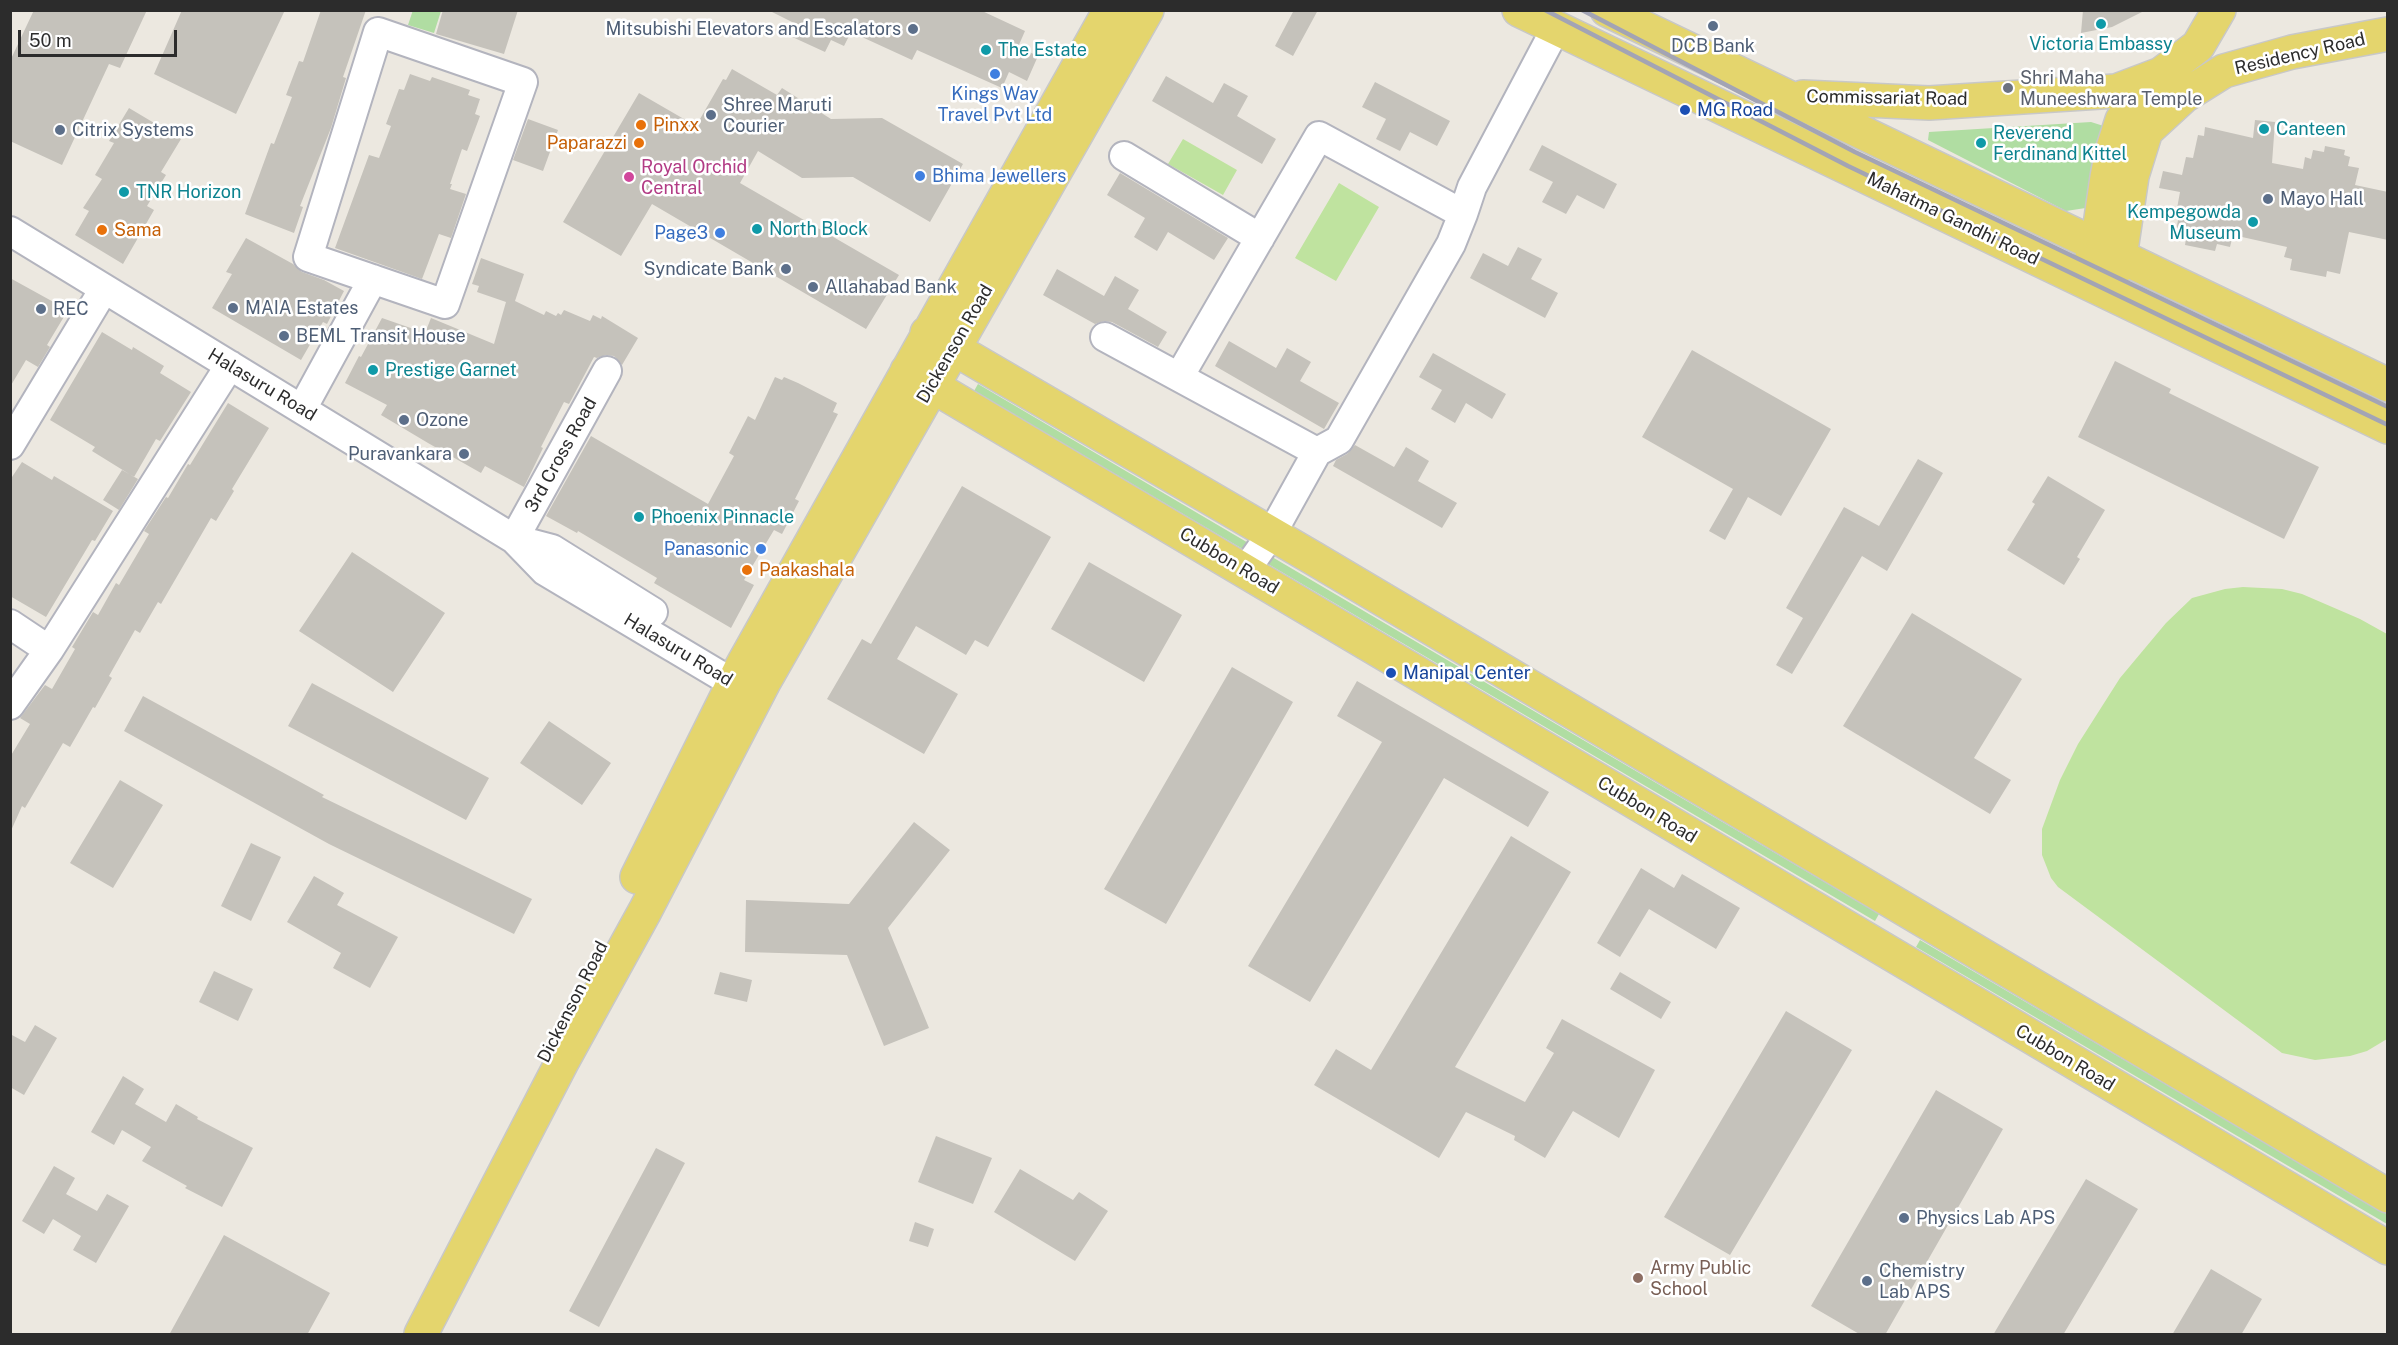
<!DOCTYPE html>
<style>
body{margin:0}
#map{position:relative;width:2398px;height:1345px;overflow:hidden;background:#ece8e0;font-family:"Public Sans",sans-serif}
canvas{display:block}
.frame{position:absolute;inset:0;border:12px solid #2c2c2c;pointer-events:none}
.scale{position:absolute;left:18px;top:30px;width:159px;height:27px;box-sizing:border-box;border:3px solid #2c2c2c;border-top:0;padding-left:8px;font-size:18px;line-height:21px;white-space:nowrap;color:#2c2c2c;-webkit-text-stroke:4px #fff;paint-order:stroke}
</style>
<div id="map">
<canvas width="2398" height="1345"></canvas>
<div class="frame"></div>
<div class="scale">50 m</div>
</div>
<script>
const c = document.querySelector('canvas').getContext('2d');
c.lineJoin = 'round';
function paint(path, color) { c.fillStyle = color; c.fill(path, 'evenodd'); }
const shape = rows => new Path2D(rows.map(r => 'M' + r).join(''));
function strokePath(path, color, width, dash) { c.strokeStyle = color; c.lineWidth = width; c.lineCap = dash ? 'butt' : 'round'; c.setLineDash(dash || []); c.stroke(path); }
function label(font, color, halo, rows, align = 'center') {
  c.font = font + ' "Public Sans",sans-serif'; c.lineWidth = 5; c.setLineDash([]); c.textBaseline = 'middle'; c.strokeStyle = halo; c.fillStyle = color; for (const [text, x, y, turn = 0] of rows) {
    c.save(); c.translate(x, y); c.rotate((+turn || 0) * Math.PI / 180); c.textAlign = isNaN(turn) ? turn : align; if (halo) c.strokeText(text, 0, 0); c.fillText(text, 0, 0); c.restore();
  }
}
const green = shape([
 [413,10,441,11,434,33,408,25],
 [2091,122,2110,128,2092,207,2066,211,1928,140,1929,132],
 [978,384,1879,914,1875,921,974,391],
 [1920,940,2387,1214,2387,1224,1916,947]
]);
const pitch = shape([
 [1183,139,1237,170,1223,195,1168,164],
 [1339,183,1379,207,1336,281,1295,258],
 [2243,587,2282,589,2302,594,2360,619,2387,634,2387,1039,2367,1051,2350,1056,2315,1060,2282,1053,2058,887,2051,878,2042,855,2042,829,2060,780,2078,744,2120,678,2166,623,2192,598,2225,589]
]);
const building = shape([
 [34,10,147,10,120,68,109,64,62,165,10,141,10,61],
 [182,10,285,10,236,114,154,74],
 [321,10,366,10,343,77,346,78,331,128,300,206,303,207,294,233,245,214,271,143,274,144,292,97,286,95,299,61,303,62],
 [443,10,518,10,504,54,436,34],
 [768,10,980,10,1025,31,1018,47,1038,56,1027,81,1009,72,1002,88,917,50,912,60,851,32,844,46,831,40,825,52,788,35,794,23],
 [1294,10,1318,10,1293,56,1275,46],
 [2083,10,2146,10,2112,27,2081,33],
 [732,69,777,95,782,88,831,119,882,118,963,164,930,222,853,177,802,178,758,151,740,183,899,275,866,329,652,204,621,256,563,222,639,93,696,126,723,79,726,80],
 [410,74,430,81,432,77,470,90,468,95,480,99,475,114,480,116,467,151,462,149,450,184,452,184,450,189,466,194,451,238,439,234,422,279,335,248,369,155,379,158,391,126,386,124,399,89,404,90],
 [1166,76,1213,103,1224,83,1248,96,1237,116,1276,139,1262,164,1152,101],
 [1375,82,1450,121,1437,146,1410,132,1400,151,1376,139,1386,119,1362,107],
 [129,108,181,139,161,172,166,175,147,206,154,210,123,264,75,235,89,211,83,208,102,179,95,175,114,143,109,141],
 [528,119,558,130,543,171,513,160],
 [2255,120,2275,122,2272,163,2303,169,2305,157,2311,159,2313,150,2324,152,2325,146,2345,150,2344,155,2350,157,2348,166,2359,168,2355,185,2388,192,2388,240,2349,232,2340,274,2327,271,2326,277,2290,270,2292,259,2284,257,2287,247,2233,235,2230,247,2217,244,2215,251,2185,245,2186,239,2175,236,2179,215,2176,214,2180,192,2159,188,2163,171,2182,175,2186,157,2193,158,2198,135,2204,136,2205,127,2253,138],
 [1542,145,1617,184,1604,209,1577,195,1566,214,1542,202,1553,182,1529,170],
 [1120,173,1228,238,1214,260,1168,232,1157,251,1134,237,1145,218,1107,195],
 [246,238,293,264,302,272,324,280,344,291,327,324,323,322,301,360,212,308,232,274,226,272],
 [1518,247,1542,259,1531,279,1558,293,1545,318,1470,278,1483,253,1508,266],
 [481,258,524,274,515,301,544,315,546,311,556,316,558,313,561,315,564,310,590,321,593,315,601,319,602,316,638,338,622,365,614,356,606,355,597,358,594,357,569,404,564,402,541,447,543,448,524,487,485,466,481,473,428,443,381,415,387,405,345,383,359,356,361,357,382,318,425,333,431,318,494,344,506,302,477,292,479,286,472,284],
 [1057,269,1104,296,1115,276,1139,290,1128,309,1167,332,1158,347,1112,322,1104,321,1095,324,1043,295],
 [10,278,68,310,47,345,50,347,38,367,26,360,10,387],
 [102,332,132,350,133,347,164,366,160,373,191,392,160,441,156,439,134,477,92,451,95,447,50,420],
 [1229,341,1276,368,1287,348,1311,362,1300,381,1339,403,1324,429,1215,366],
 [1692,350,1831,429,1781,516,1748,497,1725,540,1709,531,1733,489,1642,437],
 [1433,353,1506,394,1492,419,1466,403,1455,423,1431,409,1442,390,1419,377],
 [2115,361,2171,389,2169,393,2319,467,2284,539,2078,437],
 [775,377,782,380,784,377,798,383,837,403,833,412,838,414,795,499,799,501,782,534,774,530,744,580,754,585,731,628,654,583,657,578,578,531,577,533,546,516,591,436,708,504,734,456,729,453,748,416,755,420],
 [228,403,269,428,232,489,234,491,216,521,211,518,161,604,158,602,140,633,135,630,109,676,112,678,95,708,93,707,70,747,63,743,25,808,22,806,10,833,10,757,30,724,20,718,45,685,52,689,75,649,72,647,93,612,98,615,116,583,119,585,149,534,144,531,166,497,168,498,188,464,190,465],
 [1355,445,1394,467,1406,447,1429,461,1418,481,1457,503,1442,528,1333,466,1336,460,1347,454],
 [1918,459,1943,473,1887,571,1862,556,1792,674,1776,665,1803,618,1786,608,1844,507,1879,526],
 [22,462,52,480,54,476,113,511,95,541,92,540,46,617,10,596,10,480],
 [122,470,138,479,119,510,103,500],
 [2048,476,2105,510,2077,557,2080,559,2064,585,2007,550,2035,504,2032,502],
 [962,486,1051,537,988,647,975,640,966,655,916,626,897,659,958,694,924,754,827,699,862,639,871,644],
 [352,552,445,613,393,692,299,631],
 [1089,562,1182,615,1144,682,1051,629],
 [1912,613,2022,679,1974,758,2011,780,1990,814,1843,726],
 [1232,667,1293,702,1166,924,1104,889],
 [1357,681,1549,792,1528,827,1444,778,1310,1002,1248,966,1382,742,1337,716],
 [312,683,489,778,466,820,288,726],
 [143,696,324,795,322,797,532,899,514,934,329,844,124,731],
 [549,721,611,763,582,805,520,763],
 [120,780,163,805,113,888,70,863],
 [914,822,950,850,888,928,929,1028,884,1046,847,955,745,952,746,900,849,904],
 [1511,836,1571,872,1455,1067,1525,1102,1554,1053,1546,1048,1562,1019,1655,1070,1619,1138,1573,1111,1545,1158,1514,1140,1515,1136,1466,1112,1439,1158,1314,1085,1336,1049,1371,1070],
 [251,843,281,857,251,921,221,906],
 [1641,868,1674,888,1682,874,1740,908,1716,949,1649,909,1620,957,1597,943],
 [314,876,344,893,337,905,398,937,370,988,333,968,341,953,287,922],
 [214,971,253,989,238,1021,199,1002],
 [720,972,752,980,747,1002,714,994],
 [1620,972,1671,1002,1661,1019,1610,989],
 [1786,1011,1852,1050,1730,1255,1664,1217],
 [35,1025,57,1038,24,1095,10,1087,10,1034,25,1042],
 [123,1076,144,1089,135,1104,166,1122,176,1104,198,1117,197,1119,253,1148,222,1207,185,1188,187,1186,142,1161,151,1147,122,1130,114,1145,91,1132],
 [1936,1090,2003,1129,1885,1335,1861,1335,1811,1306],
 [936,1136,992,1158,973,1204,918,1182],
 [656,1148,685,1163,599,1327,569,1311],
 [54,1166,75,1178,66,1194,97,1211,107,1194,129,1206,96,1263,73,1250,81,1236,53,1219,44,1234,22,1221],
 [1020,1169,1073,1200,1079,1192,1108,1211,1075,1261,994,1212],
 [2086,1179,2138,1209,2063,1335,1993,1335],
 [915,1222,934,1229,928,1247,909,1241],
 [224,1235,330,1293,307,1335,169,1335],
 [2211,1269,2262,1299,2241,1335,2172,1335]
]);
const minor = shape([
 [378,32,523,82,445,304,308,257,378,32],
 [1124,156,1260,238],
 [1463,214,1472,187,1556,28],
 [10,231,514,539,545,571,753,695],
 [1105,337,1317,452],
 [1179,377,1319,136,1463,214,1451,244,1339,440,1317,452,1272,533,1245,571],
 [302,409,373,279],
 [10,445,104,289],
 [514,539,552,549,653,612],
 [514,539,607,371],
 [10,624,49,650],
 [10,705,49,650,230,365]
]);
const major = shape([
 [1519,10,2388,427],
 [1607,10,2388,385],
 [1803,97,1929,103,2116,91,2161,74],
 [2090,263,2097,246,2107,177,2112,151,2122,120,2139,95,2161,74,2198,46,2219,10],
 [2112,276,2120,257,2132,176,2146,131,2184,96,2224,71,2292,52,2388,34],
 [927,333,1313,558,2388,1196],
 [907,371,2388,1248],
 [637,877,742,666,1110,10],
 [421,1334,563,1060,645,911,765,680,1147,10]
]);
const rail = shape([
 [1545,10,1848,166,2388,425],
 [1582,10,1855,152,2388,407]
]);
const markers = [
 [2101,24,6,"#0f9aa8"],
 [1713,26,6,"#5c6f8a"],
 [913,29,6,"#5c6f8a"],
 [986,50,6,"#0f9aa8"],
 [995,74,6,"#3f7fe0"],
 [2008,88,6,"#6b7280"],
 [1685,110,6,"#1a4fb4"],
 [711,115,6,"#5c6f8a"],
 [641,125,6,"#e8710a"],
 [2264,129,6,"#0f9aa8"],
 [60,130,6,"#5c6f8a"],
 [639,143,6,"#e8710a"],
 [1981,143,6,"#0f9aa8"],
 [920,176,6,"#3f7fe0"],
 [629,177,6,"#d1479c"],
 [124,192,6,"#0f9aa8"],
 [2268,199,6,"#5c6f8a"],
 [2253,222,6,"#0f9aa8"],
 [757,229,6,"#0f9aa8"],
 [102,230,6,"#e8710a"],
 [720,233,6,"#3f7fe0"],
 [786,269,6,"#5c6f8a"],
 [813,287,6,"#5c6f8a"],
 [233,308,6,"#5c6f8a"],
 [41,309,6,"#5c6f8a"],
 [284,336,6,"#5c6f8a"],
 [373,370,6,"#0f9aa8"],
 [404,420,6,"#5c6f8a"],
 [464,454,6,"#5c6f8a"],
 [639,517,6,"#0f9aa8"],
 [761,549,6,"#3f7fe0"],
 [747,570,6,"#e8710a"],
 [1391,673,6,"#1a4fb4"],
 [1904,1218,6,"#5c6f8a"],
 [1638,1278,6,"#8d6e63"],
 [1867,1281,6,"#5c6f8a"]
];
const serviceNames = [
 ["Mitsubishi Elevators and Escalators",901,29,"right"],
 ["DCB Bank",1713,46,"center"],
 ["Shree Maruti",723,105],
 ["Courier",723,126],
 ["Citrix Systems",72,130],
 ["Mayo Hall",2280,199],
 ["Syndicate Bank",774,269,"right"],
 ["Allahabad Bank",825,287],
 ["MAIA Estates",245,308],
 ["REC",53,309],
 ["BEML Transit House",296,336],
 ["Ozone",416,420],
 ["Puravankara",452,454,"right"],
 ["Physics Lab APS",1916,1218],
 ["Chemistry",1879,1271],
 ["Lab APS",1879,1292]
];
const cultureNames = [
 ["Victoria Embassy",2101,44,"center"],
 ["The Estate",998,50],
 ["Canteen",2276,129],
 ["Reverend",1993,133],
 ["Ferdinand Kittel",1993,154],
 ["TNR Horizon",136,192],
 ["Kempegowda",2241,212,"right"],
 ["Museum",2241,233,"right"],
 ["North Block",769,229],
 ["Prestige Garnet",385,370],
 ["Phoenix Pinnacle",651,517]
];
const streetNames = [
 ["Residency Road",2300,54,-13],
 ["Commissariat Road",1887,98,1],
 ["Mahatma Gandhi Road",1953,219,26],
 ["Dickenson Road",955,344,-60],
 ["Halasuru Road",262,385,31],
 ["3rd Cross Road",561,455,-61],
 ["Cubbon Road",1229,561,31],
 ["Halasuru Road",678,650,31],
 ["Cubbon Road",1647,810,31],
 ["Dickenson Road",573,1002,-63],
 ["Cubbon Road",2065,1058,31]
];
const worshipNames = [
 ["Shri Maha",2020,78],
 ["Muneeshwara Temple",2020,99]
];
const shopNames = [
 ["Kings Way",995,94,"center"],
 ["Travel Pvt Ltd",995,115,"center"],
 ["Bhima Jewellers",932,176,"left"],
 ["Page3",708,233],
 ["Panasonic",749,549]
];
const transitNames = [
 ["MG Road",1697,110],
 ["Manipal Center",1403,673]
];
const foodNames = [
 ["Pinxx",653,125],
 ["Paparazzi",627,143,"right"],
 ["Sama",114,230],
 ["Paakashala",759,570]
];
const hotelNames = [
 ["Royal Orchid",641,167],
 ["Central",641,188]
];
const educationNames = [
 ["Army Public",1650,1268],
 ["School",1650,1289]
];
paint(green, '#b0dda2');
paint(pitch, '#bfe39f');
paint(building, '#c5c2bb');
strokePath(minor, '#b3b4be', 32);
strokePath(major, '#c8c8c8', 36);
strokePath(minor, '#fff', 28);
strokePath(major, '#e4d56d', 33);
strokePath(rail, '#a3a4b4', 4.5);
for (const [x, y, r, color] of markers) { const dot = new Path2D(); dot.arc(x, y, r, 0, 2 * Math.PI); c.fillStyle = color; c.fill(dot); strokePath(dot, '#fff', 2); }
label('18px', '#4e5e75', '#fff', serviceNames, 'left');
label('18px', '#0d838f', '#fff', cultureNames, 'left');
label('18px', '#2c2c2c', '#fff', streetNames);
label('18px', '#5b616d', '#fff', worshipNames, 'left');
label('18px', '#366cbe', '#fff', shopNames, 'right');
label('18px', '#164399', '#fff', transitNames, 'left');
label('18px', '#c56008', '#fff', foodNames, 'left');
label('18px', '#b23c85', '#fff', hotelNames, 'left');
label('18px', '#785e54', '#fff', educationNames, 'left');
</script>
